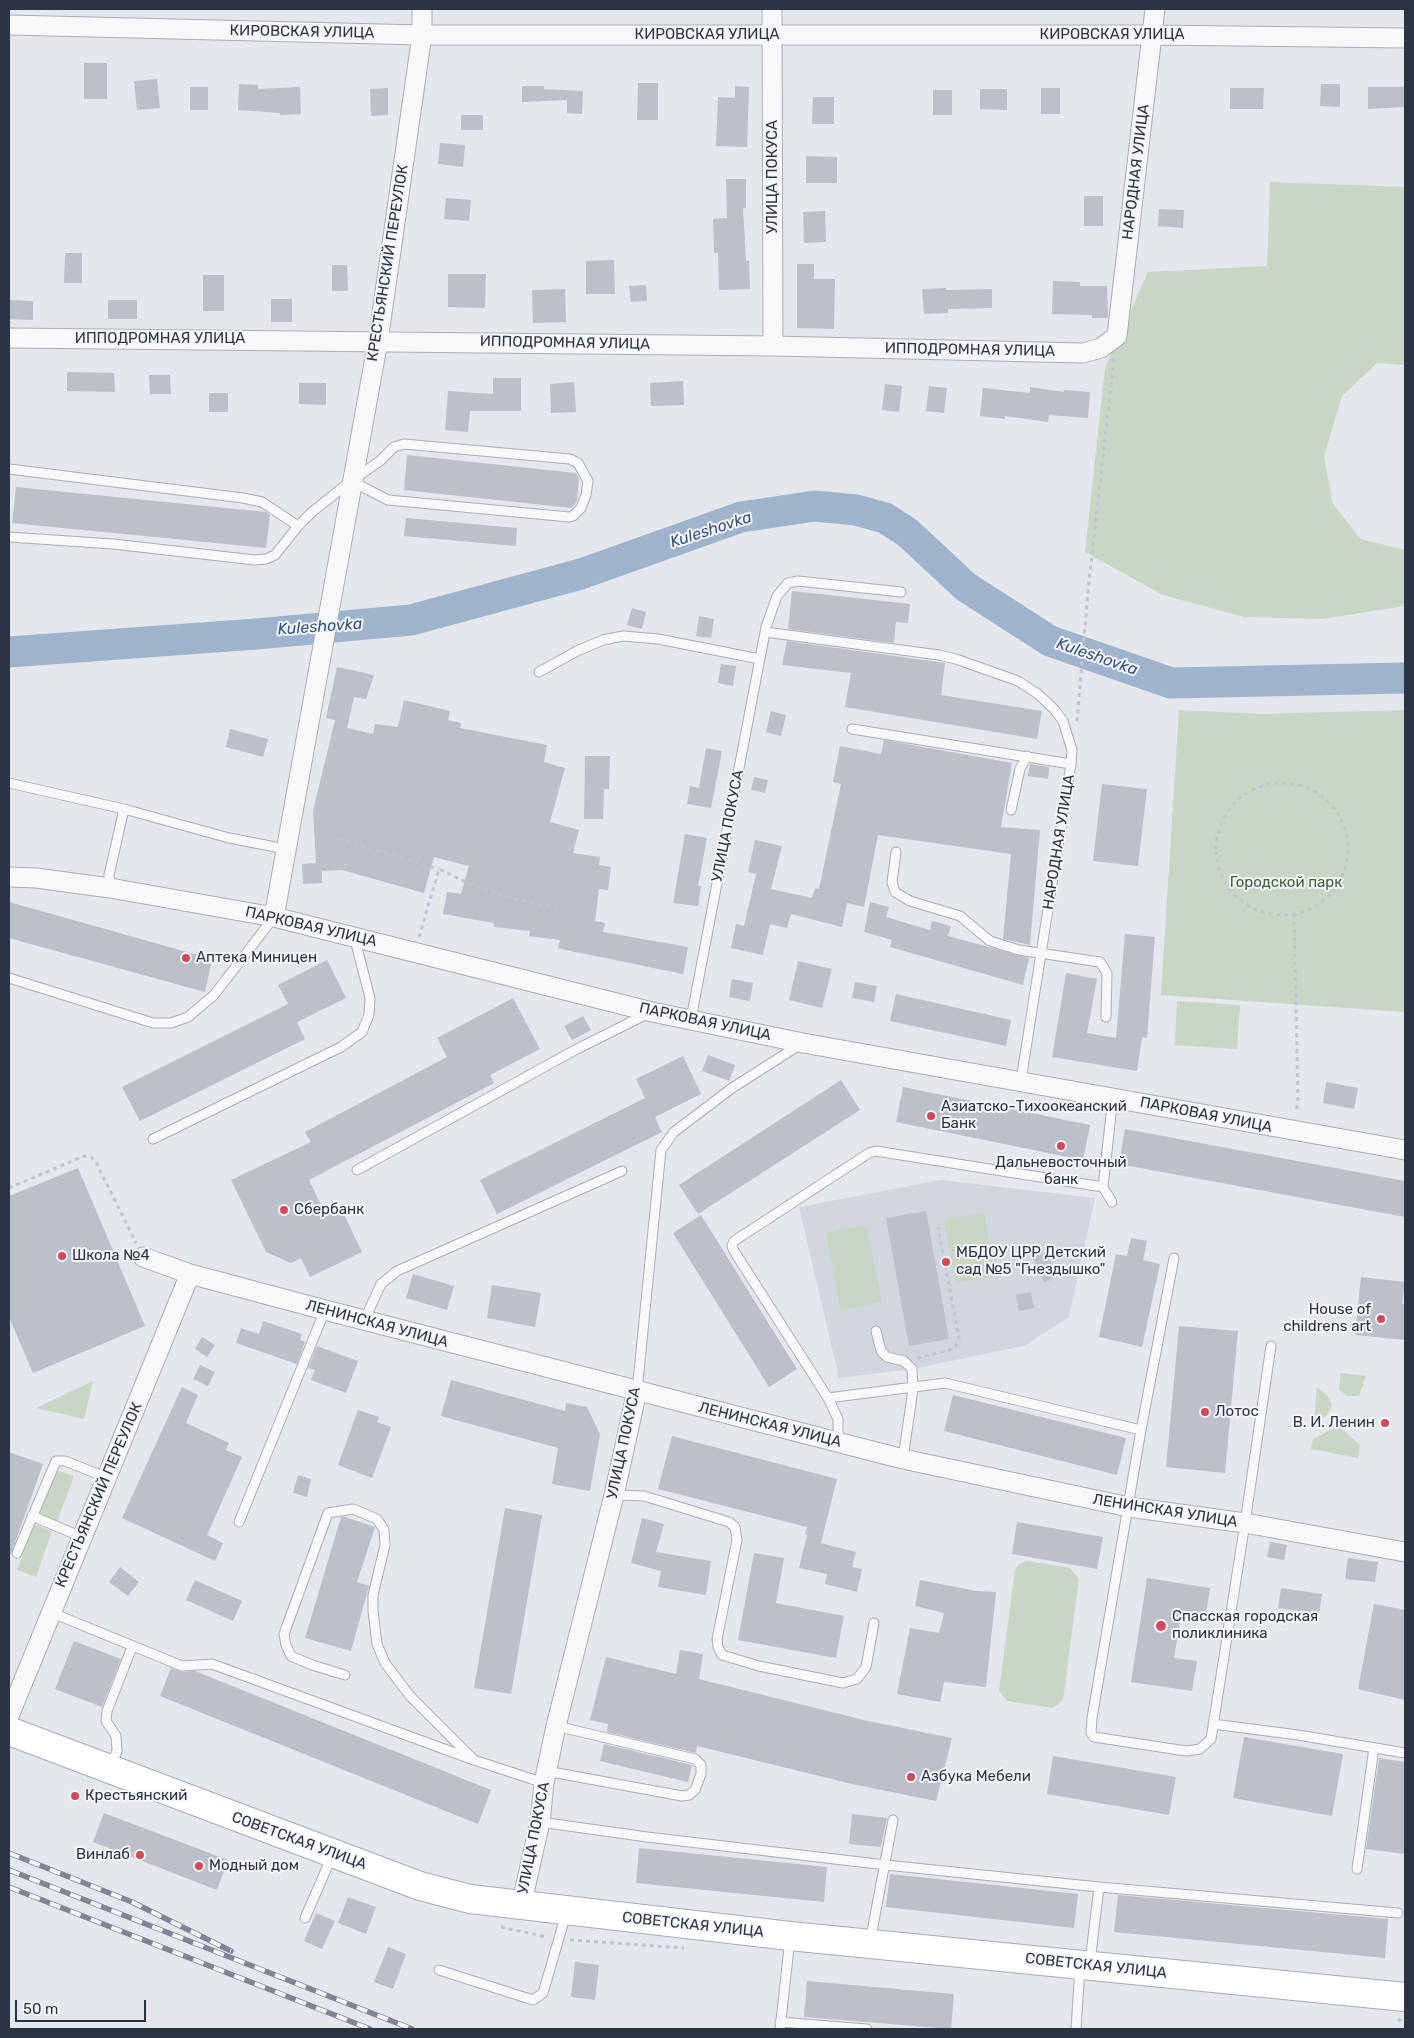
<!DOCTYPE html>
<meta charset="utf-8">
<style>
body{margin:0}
#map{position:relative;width:1414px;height:2038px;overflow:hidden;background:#e4e7ec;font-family:Rubik,sans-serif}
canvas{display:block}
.frame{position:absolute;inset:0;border:10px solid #2b3445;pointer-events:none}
.scale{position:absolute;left:15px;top:2000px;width:131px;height:22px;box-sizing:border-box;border:2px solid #2b3445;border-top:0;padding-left:6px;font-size:15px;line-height:18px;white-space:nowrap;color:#2b3445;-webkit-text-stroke:4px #f4f6f9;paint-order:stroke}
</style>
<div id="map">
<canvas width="1414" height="2038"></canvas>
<div class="frame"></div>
<div class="scale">50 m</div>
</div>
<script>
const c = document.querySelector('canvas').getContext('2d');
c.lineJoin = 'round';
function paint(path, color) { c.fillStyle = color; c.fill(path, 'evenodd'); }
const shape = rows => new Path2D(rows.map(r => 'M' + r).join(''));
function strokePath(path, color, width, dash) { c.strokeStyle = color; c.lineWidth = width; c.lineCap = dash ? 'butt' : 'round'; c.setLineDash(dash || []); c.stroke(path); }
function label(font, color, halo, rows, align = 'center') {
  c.font = font + ' Rubik,sans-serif'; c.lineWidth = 4; c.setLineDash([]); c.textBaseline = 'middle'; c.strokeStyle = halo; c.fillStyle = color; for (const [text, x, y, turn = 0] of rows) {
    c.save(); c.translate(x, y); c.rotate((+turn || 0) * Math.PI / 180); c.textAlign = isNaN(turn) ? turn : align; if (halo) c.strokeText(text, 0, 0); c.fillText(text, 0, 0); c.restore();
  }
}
const built = shape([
 [941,1180,1095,1198,1069,1317,1024,1346,912,1369,839,1378,799,1207]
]);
const green = shape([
 [1270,182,1405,187,1405,365,1377,363,1342,396,1324,456,1333,504,1361,539,1405,550,1405,606,1322,619,1244,617,1163,595,1085,552,1105,368,1148,272,1267,266],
 [1179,710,1262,714,1405,710,1405,1012,1161,995],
 [1177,1001,1240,1005,1237,1049,1175,1045],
 [984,1213,996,1276,956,1283,944,1220],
 [866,1225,882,1302,841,1310,826,1233],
 [1341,1373,1366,1376,1359,1396,1347,1396,1339,1389],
 [93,1381,84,1419,36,1408],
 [1317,1387,1328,1396,1332,1406,1327,1415,1314,1424],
 [1338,1426,1360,1445,1358,1458,1311,1449,1313,1439],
 [56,1470,74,1476,57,1522,39,1516],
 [34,1524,52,1531,36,1577,17,1570],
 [1027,1561,1070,1568,1079,1579,1063,1700,1053,1708,1007,1701,999,1691,1015,1570,1019,1564]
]);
const river = shape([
 [9,652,256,634,411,620,581,574,741,517,815,506,856,510,885,518,908,533,966,587,1050,641,1171,683,1405,678]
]);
const building = shape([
 [84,63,107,63,107,99,84,99],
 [157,79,160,108,137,110,134,81],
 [638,83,658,83,658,120,637,120],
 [239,84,258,85,258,89,300,87,301,114,280,115,280,113,238,110],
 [1321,84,1340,84,1340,107,1320,106],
 [522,86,544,86,544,89,583,91,582,114,567,113,567,100,522,102],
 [735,86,749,87,747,147,716,146,718,97,735,98],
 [190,87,208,87,208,110,190,110],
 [1368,87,1405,87,1405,107,1368,109],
 [388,88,388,115,371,116,370,89],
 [1041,88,1060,88,1060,114,1041,114],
 [1230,88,1264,88,1263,109,1230,109],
 [980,89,1007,89,1007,110,980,109],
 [933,90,952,90,952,115,933,115],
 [813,97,834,97,834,124,812,124],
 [461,115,483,115,483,130,461,130],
 [440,143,465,145,463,167,438,164],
 [806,156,837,157,837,183,806,183],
 [726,179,746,179,746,208,743,208,746,261,749,261,750,289,719,290,718,253,714,253,713,219,727,218],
 [1084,196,1103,196,1103,226,1084,226],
 [446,198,471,200,469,221,444,219],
 [1159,209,1184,210,1183,228,1158,226],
 [825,211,826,242,804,243,803,212],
 [65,253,82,253,82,283,64,283],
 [614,260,615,294,586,294,586,261],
 [797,264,814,264,814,279,835,279,834,329,797,328],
 [332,265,347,265,348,291,332,291],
 [448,274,486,274,485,308,448,307],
 [203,275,224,275,224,311,203,311],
 [1053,281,1080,282,1080,286,1107,286,1108,318,1092,318,1092,315,1052,314],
 [646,285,647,301,631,302,629,286],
 [946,288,946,290,992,289,992,308,948,309,948,313,924,314,922,289],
 [565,289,566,322,533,323,532,290],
 [271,299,292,299,292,322,271,322],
 [9,300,33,301,33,320,9,319],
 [108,300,137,300,137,319,108,319],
 [67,372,114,373,115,392,67,391],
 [149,375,170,375,171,394,150,394],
 [493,378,521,378,521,411,470,411,468,432,445,430,448,391,493,394],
 [683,381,684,405,651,406,650,383],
 [574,382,576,412,551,413,550,384],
 [299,383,326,383,326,405,299,404],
 [885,384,902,386,899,412,882,410],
 [929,386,947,388,944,413,926,411],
 [1030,387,1064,392,1064,390,1090,392,1088,418,1049,415,1048,422,1005,416,1005,419,980,416,983,388,1030,393],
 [209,393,228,393,228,412,209,412],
 [407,455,576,473,579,478,577,501,572,508,404,490],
 [16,487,266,512,270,515,266,548,12,523],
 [406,518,517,528,516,546,404,536],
 [792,591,910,604,908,623,896,622,894,643,788,629],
 [632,608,646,612,642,629,627,625],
 [699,616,714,619,711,638,696,636],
 [787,641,945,663,941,695,1042,711,1037,739,845,707,851,673,782,665],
 [721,664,736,666,733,686,718,683],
 [337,667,374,675,366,699,354,697,347,728,373,734,375,724,398,727,404,700,450,711,448,720,461,723,460,728,547,745,544,762,565,768,550,822,579,830,573,853,600,857,599,865,611,867,608,890,599,889,595,921,605,923,603,932,688,947,683,974,566,950,558,948,560,940,529,936,530,931,494,927,494,923,443,914,447,892,461,894,469,866,434,857,424,893,342,870,322,871,322,883,303,884,302,864,316,863,313,811,335,720,326,718],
 [771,711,786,715,781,736,766,732],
 [230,729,268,739,263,757,226,747],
 [884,740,1012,763,1001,827,1040,830,1030,945,1003,939,1011,854,878,835,864,907,847,903,842,927,791,914,787,928,770,924,763,955,731,948,736,924,744,926,756,874,748,872,755,840,782,846,771,889,812,898,815,888,819,889,841,784,833,782,840,746,881,754],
 [706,748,722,751,711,808,687,804,690,786,699,788],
 [585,756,610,756,609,789,604,789,603,819,584,819],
 [1030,764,1049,767,1048,779,1028,776],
 [754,777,768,780,765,793,751,790],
 [1102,784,1147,789,1138,866,1093,861],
 [685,834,707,838,698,886,701,886,698,906,673,903],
 [9,902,212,959,205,992,9,938],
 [870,902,889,907,886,917,930,930,932,921,951,926,948,936,1029,958,1023,985,890,947,892,940,864,932],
 [1125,934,1155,937,1147,1038,1142,1037,1137,1071,1052,1057,1066,973,1097,979,1087,1033,1116,1038],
 [327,960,346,998,297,1022,305,1039,140,1121,122,1087,288,1004,278,985],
 [798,961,832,969,822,1008,789,1000],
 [732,979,753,983,750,1001,729,997],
 [855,982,877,986,874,1002,852,998],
 [896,994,1011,1020,1006,1046,890,1021],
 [513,998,540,1049,490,1075,494,1083,309,1180,325,1213,340,1206,362,1252,310,1277,301,1258,291,1263,266,1252,231,1180,311,1142,305,1132,447,1057,437,1038],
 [583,1016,591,1030,572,1040,564,1026],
 [708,1055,735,1065,729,1081,702,1071],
 [683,1056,701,1094,655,1117,662,1132,497,1214,480,1180,645,1098,636,1079],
 [841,1080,860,1110,698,1214,679,1185],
 [1326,1082,1358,1088,1354,1109,1323,1103],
 [903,1087,1090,1125,1083,1160,896,1122],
 [1125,1129,1405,1181,1405,1217,1119,1164],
 [78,1168,145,1326,33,1373,9,1317,9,1196],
 [926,1211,949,1339,909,1346,886,1218],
 [701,1215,797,1369,769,1387,673,1233],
 [1131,1238,1147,1241,1143,1260,1160,1264,1142,1347,1099,1337,1116,1254,1127,1256],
 [1046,1252,1058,1276,1044,1283,1033,1258],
 [413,1274,454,1286,447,1310,406,1298],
 [1361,1277,1405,1282,1402,1304,1405,1304,1405,1340,1355,1335],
 [492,1285,541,1293,535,1327,487,1318],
 [1031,1292,1034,1308,1019,1311,1016,1295],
 [263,1321,302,1334,300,1340,305,1342,297,1364,236,1343,241,1328,259,1334],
 [1179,1326,1238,1331,1225,1473,1166,1467],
 [202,1337,215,1345,207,1357,195,1349],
 [317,1346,358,1361,346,1393,311,1380,315,1370,308,1368],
 [200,1365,215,1372,208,1386,193,1379],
 [451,1380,565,1411,566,1403,587,1407,600,1434,590,1491,552,1484,558,1448,441,1416],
 [182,1387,198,1395,186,1423,229,1443,226,1450,242,1457,207,1535,223,1543,215,1561,122,1518],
 [953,1395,1126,1438,1117,1475,944,1431],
 [358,1410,379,1417,377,1422,391,1427,372,1478,338,1465],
 [672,1436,837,1479,821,1543,856,1552,852,1567,862,1569,857,1592,825,1584,827,1574,799,1568,807,1535,805,1534,807,1527,658,1489],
 [9,1452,43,1464,11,1554,9,1553],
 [298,1475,311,1479,307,1497,293,1493],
 [505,1508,542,1515,511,1694,474,1688],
 [341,1517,345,1517,375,1527,357,1582,369,1586,351,1651,305,1638],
 [642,1518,664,1524,656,1552,711,1561,706,1595,658,1587,661,1571,631,1563],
 [1017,1522,1103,1537,1097,1569,1012,1554],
 [1270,1542,1287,1545,1284,1560,1267,1557],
 [754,1553,784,1558,776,1603,844,1616,836,1658,738,1640],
 [1348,1558,1378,1562,1375,1582,1345,1579],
 [120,1567,139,1582,128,1596,109,1582],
 [1147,1578,1210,1588,1206,1614,1182,1611,1174,1658,1197,1661,1192,1691,1131,1682],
 [195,1580,242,1601,233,1621,186,1600],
 [920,1580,976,1591,996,1592,986,1687,944,1682,940,1702,897,1694,910,1628,939,1633,944,1613,915,1606],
 [1281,1588,1322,1594,1319,1614,1278,1608],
 [1374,1604,1405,1610,1405,1700,1358,1689],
 [74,1641,121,1659,102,1707,55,1689],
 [680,1650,703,1654,699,1679,868,1721,952,1738,936,1801,852,1784,697,1746,696,1753,607,1732,608,1724,590,1720,606,1657,676,1674],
 [171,1668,182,1672,195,1671,491,1790,478,1824,160,1696],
 [1244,1737,1343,1754,1332,1816,1233,1798],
 [604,1744,692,1765,688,1782,600,1761],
 [1053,1756,1176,1777,1169,1815,1047,1794],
 [1379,1758,1405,1762,1405,1854,1366,1849],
 [104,1813,228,1860,217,1890,93,1842],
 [852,1814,887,1818,881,1847,849,1844],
 [639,1848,827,1867,824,1902,636,1883],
 [890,1874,1078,1894,1074,1928,886,1907],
 [1118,1895,1388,1919,1385,1958,1114,1932],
 [348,1897,376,1907,366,1934,338,1923],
 [316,1913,335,1921,322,1949,304,1941],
 [388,1947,406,1954,393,1989,374,1982],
 [575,1962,599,1965,595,2000,571,1997],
 [807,1981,954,1994,951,2029,804,2017]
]);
const path = shape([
 [1077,721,1089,581,1114,359],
 '1216 849a66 66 0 1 1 132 0a66 66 0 1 1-132 0Z',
 [338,839,439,869],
 [1294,913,1298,1100,1296,1113],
 [419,937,439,869,476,887,515,899,558,908],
 [9,1188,84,1156,91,1157,96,1162,136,1243],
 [917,1358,950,1350,956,1346,959,1338,938,1227],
 [501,1927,547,1937],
 [570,1940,684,1948],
 [1398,2019,1405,2025]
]);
const service = shape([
 [9,469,243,498,262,502,298,526],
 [9,537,113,544,255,560,266,559,275,555,298,526,312,512,351,481,380,461,394,447,404,444,570,459,578,463,588,481,586,495,581,508,573,516,569,517,388,500,351,481],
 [765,632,939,655,956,659,1018,681,1038,694,1054,709,1063,721,1072,750,1071,764],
 [539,672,577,651,603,640,623,636,658,639,760,659],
 [852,729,1071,764,1021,1080],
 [9,783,124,809,229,838,286,849],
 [1011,810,1020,769,1027,756],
 [896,852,892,882,895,892,910,901,960,916,990,941,1019,950,1100,962,1107,973,1106,1017],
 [110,888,109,875,124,809],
 [9,978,153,1023,171,1023,188,1017,214,995,274,917],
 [691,1019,766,627,777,596,788,583,798,581,901,592],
 [153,1139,341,1047,362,1032,369,1015,370,998,354,936],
 [357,1170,575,1050,649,1013],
 [1112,1202,1103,1187,1113,1097],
 [1174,1258,1141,1430,1092,1718,1091,1733,1094,1737,1186,1751,1200,1749,1211,1739,1245,1523,1271,1346],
 [364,1321,381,1284,397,1271,622,1171],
 [876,1331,881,1351,887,1357,904,1361,912,1369,913,1389,903,1459],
 [637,1391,661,1150,674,1132,732,1088,801,1044],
 [828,1398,945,1383,1141,1430],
 [838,1442,838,1419,828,1398,734,1251,732,1246,734,1241,869,1153,876,1151,1103,1187],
 [614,1495,644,1496,729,1522,735,1527,737,1540,717,1639,718,1647,722,1655,759,1666,843,1683,857,1679,866,1667,874,1623],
 [32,1516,82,1537],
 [239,1522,325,1310],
 [17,1553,56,1461,65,1461,108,1478],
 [50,1612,182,1666,212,1664,474,1760,544,1783],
 [345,1675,312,1665,291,1656,286,1645,284,1634,328,1513,353,1509,377,1519,384,1530,385,1545,373,1595,373,1611,377,1644,385,1663,410,1696,474,1760],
 [1213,1724,1298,1735,1405,1753],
 [111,1766,117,1751,116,1736,106,1721,107,1711,132,1647],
 [546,1771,682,1796,689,1795,695,1790,701,1774,701,1765,695,1759,556,1726],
 [540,1822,647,1837,886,1865,1099,1887,1398,1913],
 [1357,1869,1374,1748],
 [305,1918,332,1856],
 [870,1942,893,1820],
 [1090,1962,1099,1887],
 [439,1970,533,2000,543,1993,566,1914],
 [780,2022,867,2029],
 [780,2029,790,1939],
 [1076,2029,1080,1967]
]);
const minor = shape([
 [772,9,773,346],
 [9,25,422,35,1151,35,1405,38],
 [9,338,773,346,1083,353,1101,348,1117,336,1155,9],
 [9,877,36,878,110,888,274,917,652,1012,803,1043,1405,1150],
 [274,917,378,341,422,35,422,9],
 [143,1257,190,1274,325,1310,903,1459,1129,1507,1245,1523,1405,1552],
 [9,1716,190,1274],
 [521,1906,540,1822,544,1783,556,1726,614,1495,637,1391]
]);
const primary = shape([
 [9,1731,420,1886,470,1899,790,1936,1405,1997]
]);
const rail = shape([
 [9,1853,132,1902,231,1951],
 [9,1870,412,2029],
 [9,1887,370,2029]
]);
const markers = [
 [186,958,5,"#d1495b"],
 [931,1116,5,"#d1495b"],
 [1061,1146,5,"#d1495b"],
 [284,1210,5,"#d1495b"],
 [62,1256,5,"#d1495b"],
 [946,1262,5,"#d1495b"],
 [1381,1319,5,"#d1495b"],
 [1205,1412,5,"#d1495b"],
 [1385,1423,5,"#d1495b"],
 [1161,1626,6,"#d1495b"],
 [911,1777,5,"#d1495b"],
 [75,1796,5,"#d1495b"],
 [140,1855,5,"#d1495b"],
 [199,1866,5,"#d1495b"]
];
const streetNames = [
 ["КИРОВСКАЯ УЛИЦА",302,32,1],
 ["КИРОВСКАЯ УЛИЦА",707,35],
 ["КИРОВСКАЯ УЛИЦА",1112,35],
 ["НАРОДНАЯ УЛИЦА",1136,172,-83],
 ["УЛИЦА ПОКУСА",773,177,-90],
 ["КРЕСТЬЯНСКИЙ ПЕРЕУЛОК",388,263,-81],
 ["ИППОДРОМНАЯ УЛИЦА",160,339],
 ["ИППОДРОМНАЯ УЛИЦА",565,343,1],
 ["ИППОДРОМНАЯ УЛИЦА",970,350,1],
 ["УЛИЦА ПОКУСА",728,826,-79],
 ["НАРОДНАЯ УЛИЦА",1059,842,-81],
 ["ПАРКОВАЯ УЛИЦА",311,927,13],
 ["ПАРКОВАЯ УЛИЦА",705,1022,12],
 ["ПАРКОВАЯ УЛИЦА",1206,1115,11],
 ["ЛЕНИНСКАЯ УЛИЦА",377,1324,15],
 ["ЛЕНИНСКАЯ УЛИЦА",770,1425,14],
 ["УЛИЦА ПОКУСА",624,1443,-78],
 ["КРЕСТЬЯНСКИЙ ПЕРЕУЛОК",99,1495,-67],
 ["ЛЕНИНСКАЯ УЛИЦА",1165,1511,9],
 ["УЛИЦА ПОКУСА",534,1838,-79],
 ["СОВЕТСКАЯ УЛИЦА",299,1841,20],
 ["СОВЕТСКАЯ УЛИЦА",693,1925,6],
 ["СОВЕТСКАЯ УЛИЦА",1096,1966,6]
];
const parkNames = [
 ["Городской парк",1286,883]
];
const poiNames = [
 ["Аптека Миницен",196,958],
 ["Азиатско-Тихоокеанский",941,1107],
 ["Банк",941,1124],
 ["Дальневосточный",1061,1163,"center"],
 ["банк",1061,1180,"center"],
 ["Сбербанк",294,1210],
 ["МБДОУ ЦРР Детский",956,1253],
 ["сад №5 \"Гнездышко\"",956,1270],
 ["Школа №4",72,1256],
 ["House of",1371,1310,"right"],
 ["childrens art",1371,1327,"right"],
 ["Лотос",1215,1412],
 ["В. И. Ленин",1375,1423,"right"],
 ["Спасская городская",1172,1617],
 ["поликлиника",1172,1634],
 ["Азбука Мебели",921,1777],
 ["Крестьянский",85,1796],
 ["Винлаб",130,1855,"right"],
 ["Модный дом",209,1866]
];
const waterNames = [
 ["Kuleshovka",711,530,-18],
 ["Kuleshovka",320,627,-4],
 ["Kuleshovka",1097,657,19]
];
paint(built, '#d2d6de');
paint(green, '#c9d6c5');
strokePath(river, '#9fb4cc', 31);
paint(building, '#bbc0ca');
strokePath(service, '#a9aeb7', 11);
strokePath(minor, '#a9aeb7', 21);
strokePath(primary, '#a3abb8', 30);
strokePath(path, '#c2c5cb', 3, [4, 4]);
strokePath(service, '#f7f8fa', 9);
strokePath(minor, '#f7f8fa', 19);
strokePath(primary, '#fff', 28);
strokePath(rail, '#7d8696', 5.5);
strokePath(rail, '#f4f6f9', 4, [11]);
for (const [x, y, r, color] of markers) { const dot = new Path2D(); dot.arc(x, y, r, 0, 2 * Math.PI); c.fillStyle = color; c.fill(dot); strokePath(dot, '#f4f6f9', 2); }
label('15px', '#2b3445', '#f4f6f9', streetNames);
label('15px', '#3f6138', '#f4f6f9', parkNames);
label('15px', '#2b3445', '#f4f6f9', poiNames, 'left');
label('italic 16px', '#34527a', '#f4f6f9', waterNames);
</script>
